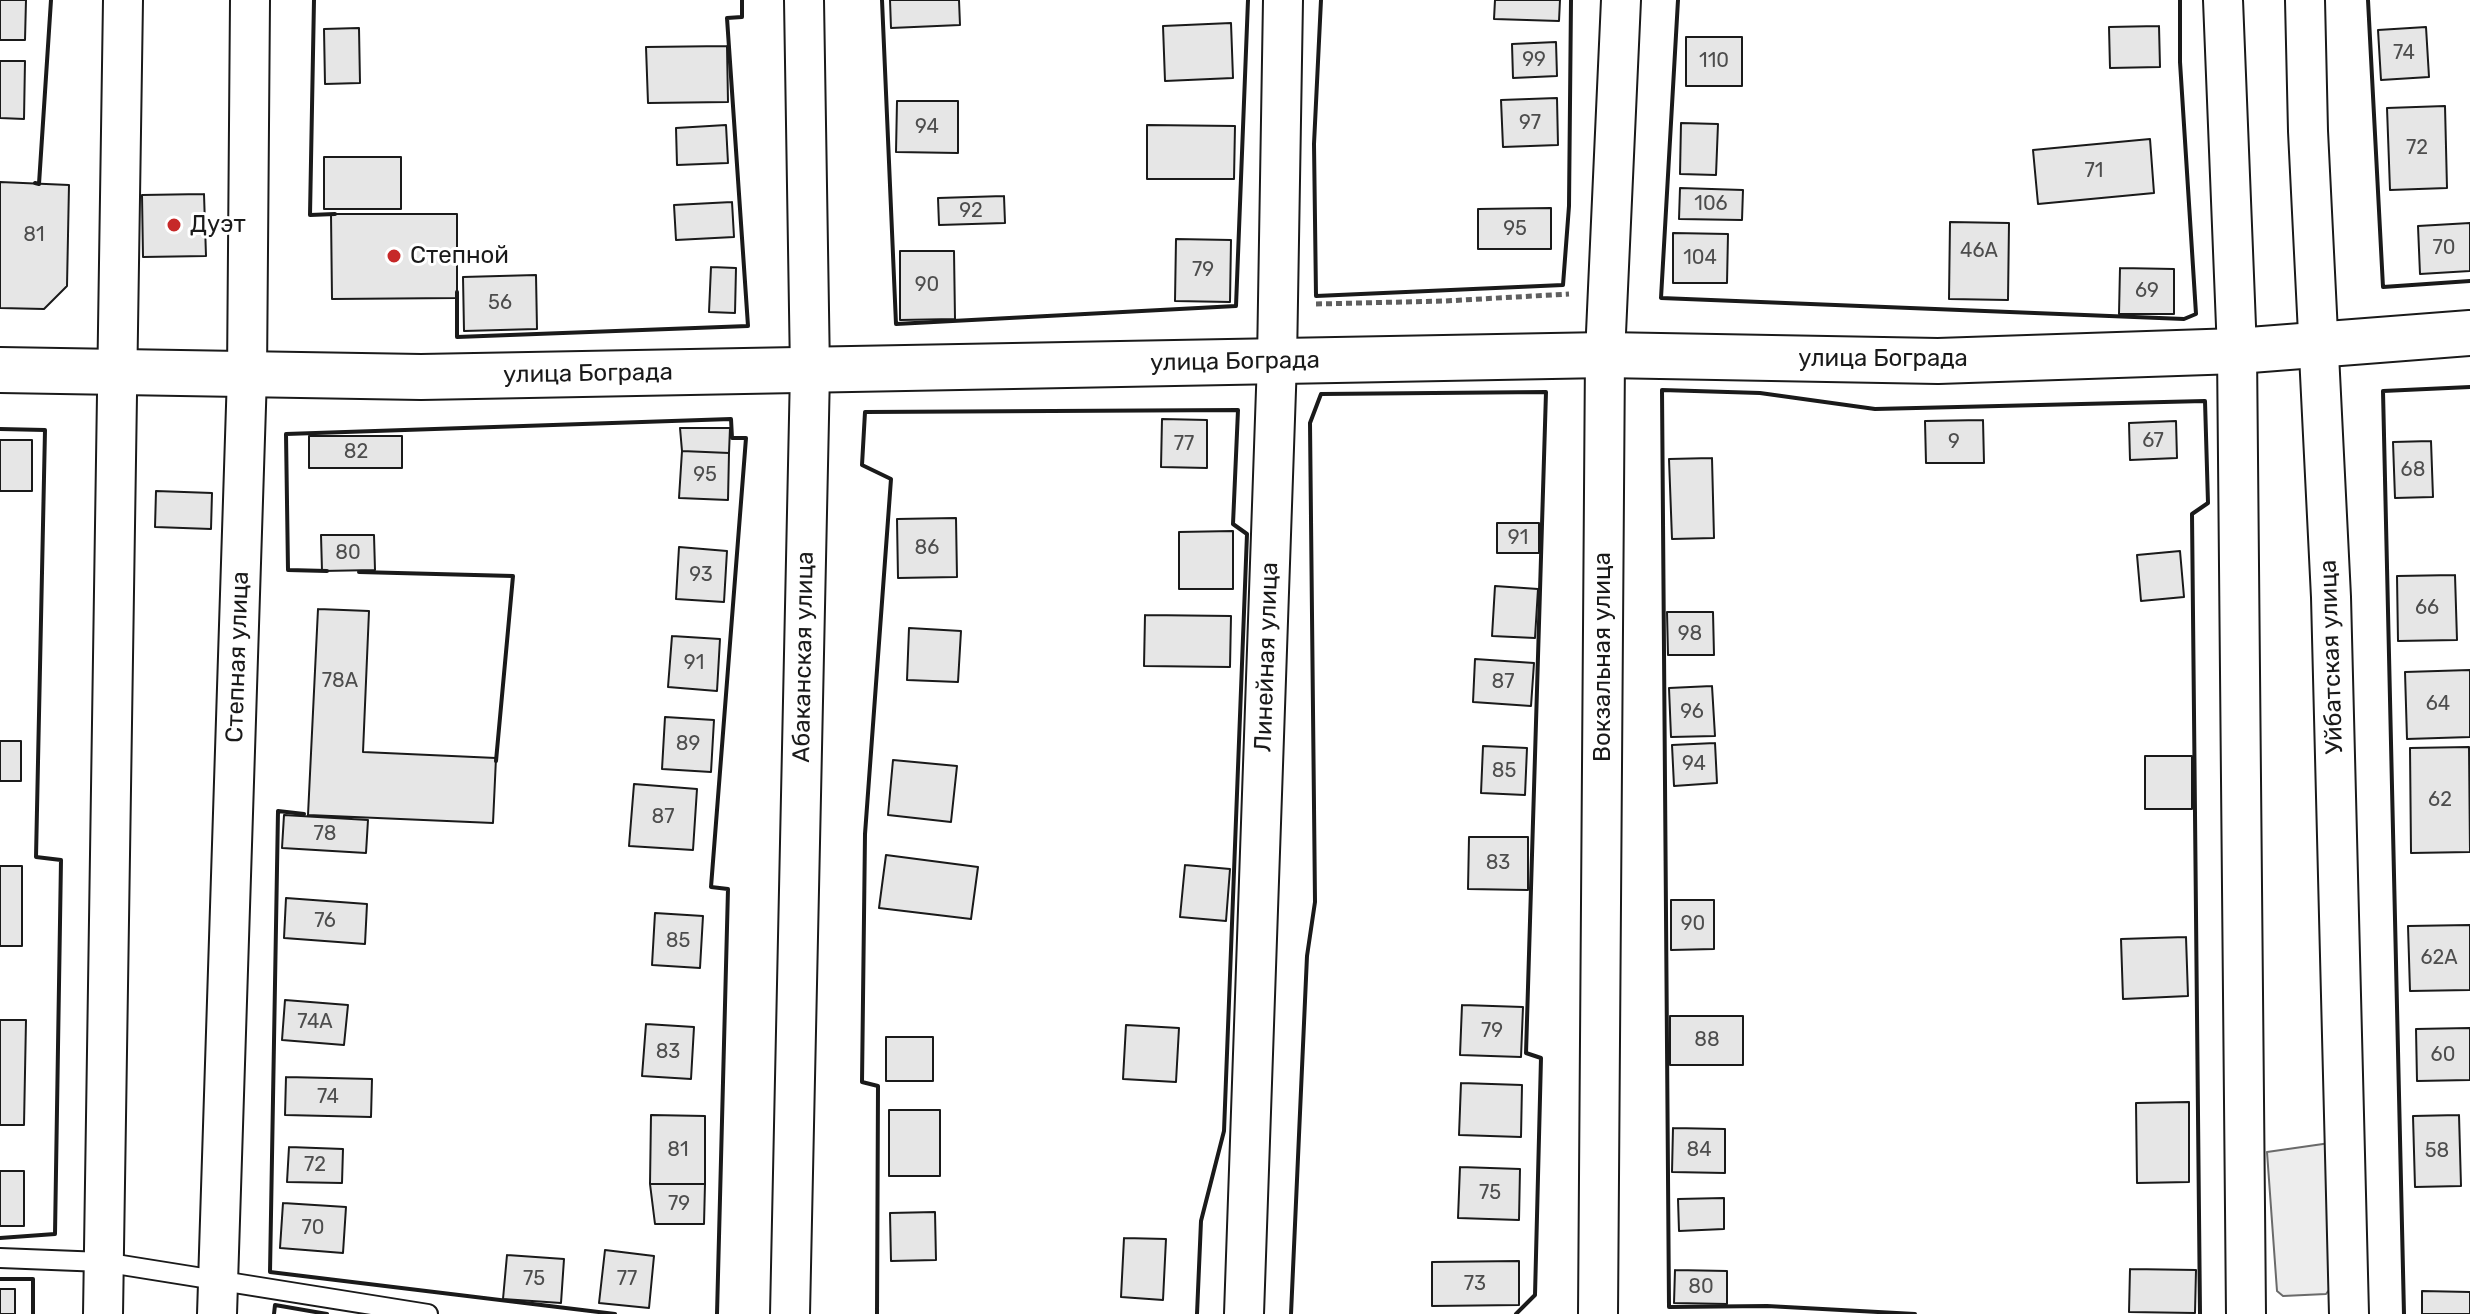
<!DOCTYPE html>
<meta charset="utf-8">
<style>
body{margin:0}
canvas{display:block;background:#fff}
</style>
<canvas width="2470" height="1314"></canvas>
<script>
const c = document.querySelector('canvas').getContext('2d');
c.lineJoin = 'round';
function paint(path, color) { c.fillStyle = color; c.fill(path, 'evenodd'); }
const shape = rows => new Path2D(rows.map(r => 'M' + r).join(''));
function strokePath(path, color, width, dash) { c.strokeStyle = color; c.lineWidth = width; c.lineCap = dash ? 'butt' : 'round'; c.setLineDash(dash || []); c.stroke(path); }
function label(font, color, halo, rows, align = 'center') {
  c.font = font + ' Rubik,sans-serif'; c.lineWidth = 6; c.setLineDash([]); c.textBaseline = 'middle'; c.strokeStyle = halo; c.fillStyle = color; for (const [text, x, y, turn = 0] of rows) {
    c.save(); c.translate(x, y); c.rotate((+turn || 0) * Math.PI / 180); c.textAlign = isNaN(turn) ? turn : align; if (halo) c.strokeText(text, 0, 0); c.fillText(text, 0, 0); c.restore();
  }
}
const built = shape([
 [2330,1143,2332,1286,2326,1294,2283,1296,2277,1291,2267,1152,2330,1143]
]);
const building = shape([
 [0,0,26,0,25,40,0,40,0,0],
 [890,0,959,0,960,25,891,28,890,0],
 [1495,0,1560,0,1559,21,1494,19,1495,0],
 [1231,23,1233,78,1165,81,1163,26,1231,23],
 [2159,26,2160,67,2110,68,2109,27,2159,26],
 [2426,27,2429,77,2381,80,2378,30,2426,27],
 [359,28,360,83,325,84,324,29,359,28],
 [1686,37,1742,37,1742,86,1686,86,1686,37],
 [1556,42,1557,76,1513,78,1512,44,1556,42],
 [727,46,728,102,648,103,646,47,727,46],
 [0,61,25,61,24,119,0,118,0,61],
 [1557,98,1558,145,1503,147,1501,100,1557,98],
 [897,101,958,101,958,153,896,152,897,101],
 [2445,106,2447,188,2390,190,2387,108,2445,106],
 [1681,123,1718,124,1716,175,1680,174,1681,123],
 [726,125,728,163,677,165,676,128,726,125],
 [1147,125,1235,126,1234,179,1147,179,1147,125],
 [2150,139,2154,193,2038,204,2033,150,2150,139],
 [324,157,401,157,401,209,324,209,324,157],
 [0,182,69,185,67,286,44,309,0,308,0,182],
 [1680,188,1743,190,1742,220,1679,219,1680,188],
 [204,194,206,256,143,257,142,195,204,194],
 [1004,196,1005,223,939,225,938,198,1004,196],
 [732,202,734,237,676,240,674,205,732,202],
 [1551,208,1551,249,1478,249,1478,209,1551,208],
 [331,214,457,214,457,298,332,299,331,214],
 [1950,222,2009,223,2008,300,1949,299,1950,222],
 [2470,223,2470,271,2420,274,2418,226,2470,223],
 [1673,233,1728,234,1727,283,1673,283,1673,233],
 [1176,239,1231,240,1230,302,1175,301,1176,239],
 [900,251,954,251,955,319,900,320,900,251],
 [711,267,736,268,735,313,709,312,711,267],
 [2120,268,2174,269,2174,314,2119,314,2120,268],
 [536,275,537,329,464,331,463,277,536,275],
 [1162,419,1207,420,1207,468,1161,467,1162,419],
 [1983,420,1984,463,1926,463,1925,421,1983,420],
 [2176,421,2177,458,2130,460,2129,423,2176,421],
 [680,428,730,428,729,453,682,451,680,428],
 [309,436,402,436,402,468,309,468,309,436],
 [0,440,32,440,32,491,0,491,0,440],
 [2431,441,2433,497,2395,498,2393,442,2431,441],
 [682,451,729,453,728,500,679,498,682,451],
 [1712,458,1714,538,1672,539,1669,459,1712,458],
 [156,491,212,493,211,529,155,527,156,491],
 [956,518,957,577,898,578,897,519,956,518],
 [1497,523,1539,523,1539,553,1497,553,1497,523],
 [1233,531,1233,589,1179,589,1179,532,1233,531],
 [321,535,374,535,375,570,322,571,321,535],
 [679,547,727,551,724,602,676,599,679,547],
 [2180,551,2184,597,2141,601,2137,555,2180,551],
 [2455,575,2457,640,2398,641,2397,576,2455,575],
 [1495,586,1538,589,1535,638,1492,636,1495,586],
 [318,609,369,611,363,752,496,758,493,823,308,815,318,609],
 [1667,612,1713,612,1714,655,1668,655,1667,612],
 [1145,615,1231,616,1230,667,1144,666,1145,615],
 [909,628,961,631,958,682,907,680,909,628],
 [672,636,720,639,717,691,668,687,672,636],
 [1475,659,1534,663,1531,706,1473,702,1475,659],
 [2470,670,2470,737,2407,739,2405,672,2470,670],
 [1712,686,1715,736,1671,737,1669,688,1712,686],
 [665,717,714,720,711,772,662,769,665,717],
 [0,741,21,741,21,781,0,781,0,741],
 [1715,743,1717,783,1674,786,1672,745,1715,743],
 [1483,746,1527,748,1525,795,1481,793,1483,746],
 [2469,747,2470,852,2411,853,2410,748,2469,747],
 [2145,756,2192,756,2192,809,2145,809,2145,756],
 [893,760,957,766,951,822,888,815,893,760],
 [634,784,697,789,693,850,629,846,634,784],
 [284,815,368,820,366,853,282,848,284,815],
 [1469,837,1528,837,1528,890,1468,889,1469,837],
 [886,855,978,867,971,919,879,908,886,855],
 [1185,865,1230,869,1226,921,1180,917,1185,865],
 [0,866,22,866,22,946,0,946,0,866],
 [286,898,367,904,365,944,284,938,286,898],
 [1671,900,1714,900,1714,949,1671,950,1671,900],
 [655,913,703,916,700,968,652,965,655,913],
 [2470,925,2470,990,2410,991,2408,926,2470,925],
 [2186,937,2188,996,2123,999,2121,939,2186,937],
 [285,1000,348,1005,344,1045,282,1040,285,1000],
 [1462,1005,1523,1007,1521,1057,1460,1055,1462,1005],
 [1670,1016,1743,1016,1743,1065,1670,1065,1670,1016],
 [0,1020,26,1020,24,1125,0,1125,0,1020],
 [646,1024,694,1027,691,1079,642,1076,646,1024],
 [1126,1025,1179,1028,1176,1082,1123,1079,1126,1025],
 [2470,1028,2470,1080,2417,1081,2416,1029,2470,1028],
 [886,1037,933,1037,933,1081,886,1081,886,1037],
 [286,1077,372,1079,371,1117,285,1115,286,1077],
 [1461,1083,1522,1085,1521,1137,1459,1135,1461,1083],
 [2189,1102,2189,1182,2137,1183,2136,1103,2189,1102],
 [889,1110,940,1110,940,1176,889,1176,889,1110],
 [651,1115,705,1116,705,1184,650,1184,651,1115],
 [2459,1115,2461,1186,2415,1187,2413,1116,2459,1115],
 [1673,1128,1725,1129,1725,1173,1672,1172,1673,1128],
 [289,1147,343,1149,342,1183,287,1182,289,1147],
 [1460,1167,1520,1169,1519,1220,1458,1218,1460,1167],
 [0,1171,24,1171,24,1226,0,1226,0,1171],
 [650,1184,705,1184,704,1224,655,1224,650,1184],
 [1724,1198,1724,1229,1679,1231,1678,1199,1724,1198],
 [283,1203,346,1207,343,1253,280,1248,283,1203],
 [935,1212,936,1260,891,1261,890,1213,935,1212],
 [1124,1238,1166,1239,1163,1300,1121,1297,1124,1238],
 [605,1250,654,1256,649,1308,599,1303,605,1250],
 [507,1255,564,1259,561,1303,503,1299,507,1255],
 [1519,1261,1519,1305,1432,1306,1432,1262,1519,1261],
 [2130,1269,2196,1270,2195,1313,2129,1312,2130,1269],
 [1675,1270,1727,1271,1727,1304,1674,1303,1675,1270],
 [0,1289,15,1289,15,1314,0,1314,0,1289],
 [2422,1291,2470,1292,2470,1314,2422,1314,2422,1291]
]);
const path = shape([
 [1316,304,1445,301,1569,294]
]);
const lane = shape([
 [0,1258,103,1262,428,1314]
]);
const street = shape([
 [2223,0,2237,351,2246,1314],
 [2305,0,2308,131,2331,597,2349,1314],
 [103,1314,123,0],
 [217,1314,247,375,250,0],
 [790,1314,810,371,804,0],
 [1244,1314,1277,361,1283,0],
 [1598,1314,1605,355,1621,0]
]);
const primary = shape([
 [0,370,421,377,1605,355,1938,361,2237,351,2470,333]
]);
const wall = shape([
 [314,0,310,215,335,214],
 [882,0,896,324,1236,306,1248,0],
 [1321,0,1314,144,1316,296,1563,285,1569,206,1571,0],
 [1678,0,1661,298,2184,319,2196,314,2180,62,2180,0],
 [2368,0,2383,287,2470,281],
 [35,183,39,184,51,0],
 [457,292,457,337,748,326,727,18,742,17,742,0],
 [0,429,45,430,36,857,61,860,55,1234,0,1238],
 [327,571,288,570,286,434,731,419,732,438,746,438,711,887,728,889,717,1314],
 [359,572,513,576,496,761],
 [304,814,278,811,270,1272,615,1314],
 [0,1279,33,1279,33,1314],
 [274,1314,275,1305,327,1314],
 [877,1314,878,1086,862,1082,865,834,891,479,862,465,865,412,1238,410,1233,524,1247,534,1224,1131,1201,1221,1197,1314],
 [1291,1314,1307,956,1315,902,1310,423,1321,394,1546,392,1526,1053,1541,1058,1535,1295,1516,1314],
 [1915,1314,1767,1306,1669,1307,1662,390,1760,393,1875,409,2205,401,2208,503,2192,514,2200,1314],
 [2404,1314,2383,391,2470,387]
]);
const markers = [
 [174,225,8,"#c62828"],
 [394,256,8,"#c62828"]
];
const numberNames = [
 ["74",2404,53],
 ["99",1534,60],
 ["110",1714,61],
 ["97",1530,123],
 ["94",927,127],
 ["72",2417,148],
 ["71",2094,171],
 ["106",1711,204],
 ["92",971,211],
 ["95",1515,229],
 ["81",34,235],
 ["70",2444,248],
 ["46А",1979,251],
 ["104",1700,258],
 ["79",1203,270],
 ["90",927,285],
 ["69",2147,291],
 ["56",500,303],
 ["67",2153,441],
 ["9",1954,442],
 ["77",1184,444],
 ["82",356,452],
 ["68",2413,470],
 ["95",705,475],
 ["91",1518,538],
 ["86",927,548],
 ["80",348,553],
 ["93",701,575],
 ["66",2427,608],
 ["98",1690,634],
 ["91",694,663],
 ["78А",340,681],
 ["87",1503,682],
 ["64",2438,704],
 ["96",1692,712],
 ["89",688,744],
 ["94",1694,764],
 ["85",1504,771],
 ["62",2440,800],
 ["87",663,817],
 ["78",325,834],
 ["83",1498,863],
 ["76",325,921],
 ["90",1693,924],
 ["85",678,941],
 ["62А",2439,958],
 ["74А",315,1022],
 ["79",1492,1031],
 ["88",1707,1040],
 ["83",668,1052],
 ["60",2443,1055],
 ["74",328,1097],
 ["81",678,1150],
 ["84",1699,1150],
 ["58",2437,1151],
 ["72",315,1165],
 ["75",1490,1193],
 ["79",679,1204],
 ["70",313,1228],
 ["75",534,1279],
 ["77",627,1279],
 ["73",1475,1284],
 ["80",1701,1287]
];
const poiNames = [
 ["Дуэт",190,225],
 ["Степной",410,256]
];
const streetNames = [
 ["улица Бограда",1883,359],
 ["улица Бограда",1235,362,-1],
 ["улица Бограда",588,374,-1],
 ["Степная улица",238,657,-88],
 ["Абаканская улица",804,657,-89],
 ["Линейная улица",1267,657,-88],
 ["Вокзальная улица",1603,657,-90],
 ["Уйбатская улица",2332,657,-92]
];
paint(built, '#ededed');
strokePath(built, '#6a6a6a', 2);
paint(building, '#e6e6e6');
strokePath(building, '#1a1a1a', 2);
strokePath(lane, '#1a1a1a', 22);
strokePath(street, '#1a1a1a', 42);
strokePath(primary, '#1a1a1a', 48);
strokePath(path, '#5f5f5f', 5, [6, 4]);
strokePath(lane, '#fff', 18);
strokePath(street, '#fff', 38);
strokePath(primary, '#fff', 44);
strokePath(wall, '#1a1a1a', 4);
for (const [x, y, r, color] of markers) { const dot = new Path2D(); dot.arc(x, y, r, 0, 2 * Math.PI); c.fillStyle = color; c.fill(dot); strokePath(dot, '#fff', 3); }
label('20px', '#4d4d4d', null, numberNames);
label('24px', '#1a1a1a', '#fff', poiNames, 'left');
label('24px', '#1a1a1a', '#fff', streetNames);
</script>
